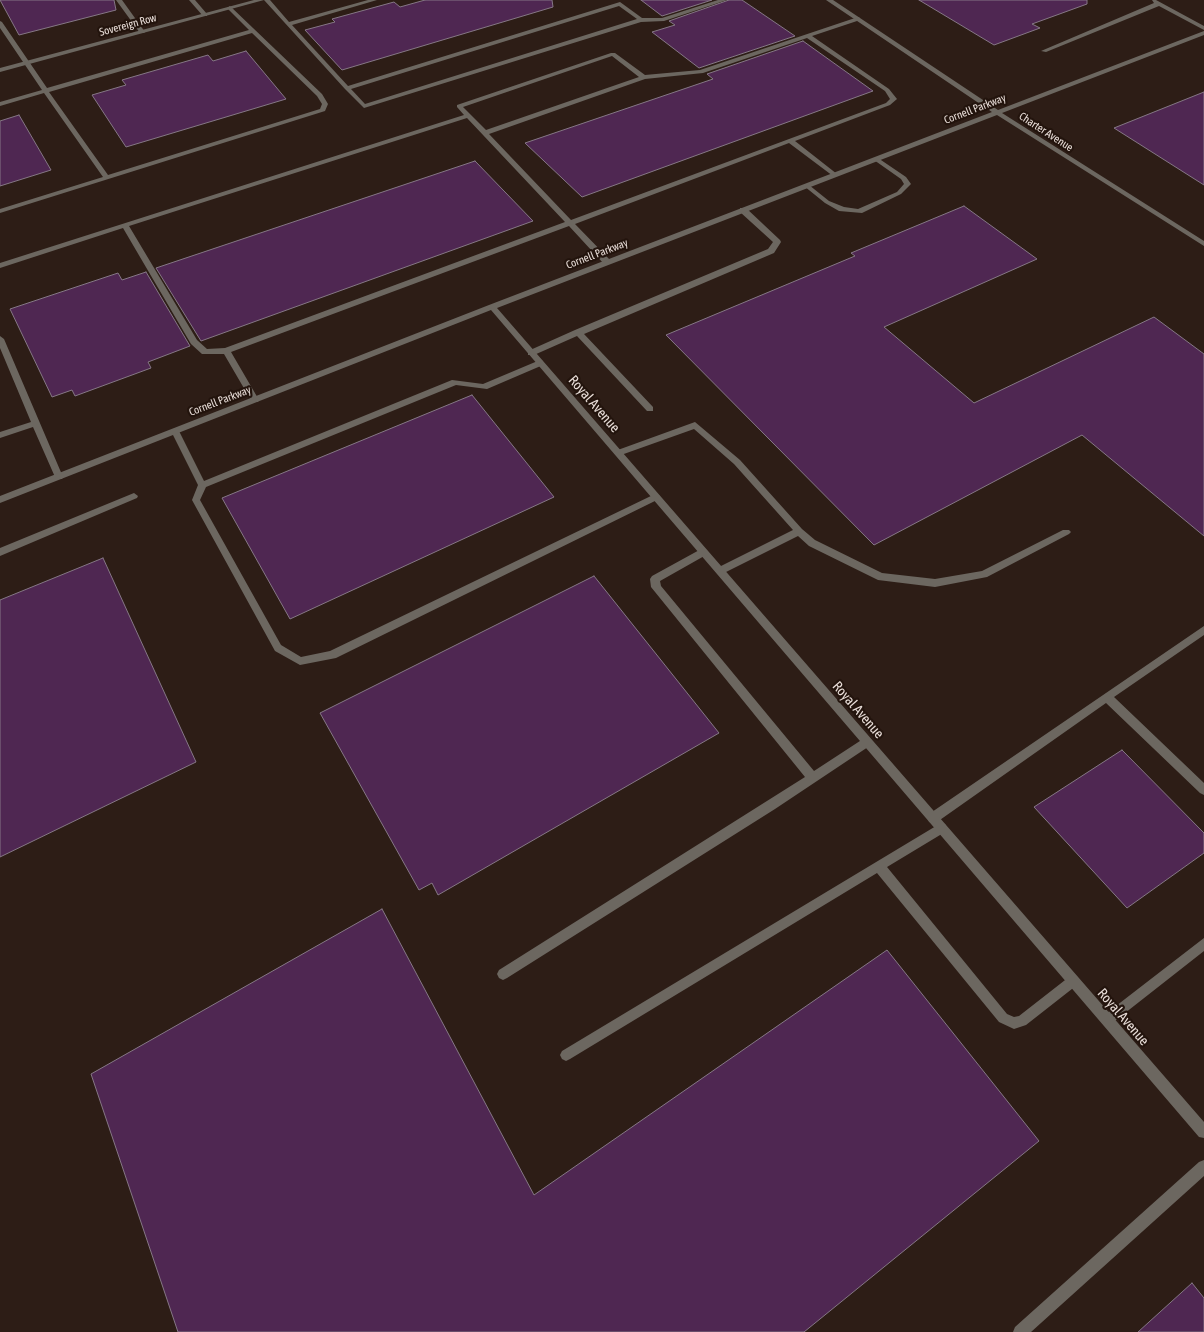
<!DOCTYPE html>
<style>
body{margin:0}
canvas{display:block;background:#2d1d16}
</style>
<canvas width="1204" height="1332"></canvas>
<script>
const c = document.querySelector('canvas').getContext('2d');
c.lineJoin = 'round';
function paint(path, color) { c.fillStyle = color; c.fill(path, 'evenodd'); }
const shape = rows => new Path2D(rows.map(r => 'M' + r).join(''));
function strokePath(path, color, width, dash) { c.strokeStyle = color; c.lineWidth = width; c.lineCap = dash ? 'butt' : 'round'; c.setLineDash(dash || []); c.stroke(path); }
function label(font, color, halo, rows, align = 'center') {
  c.font = font + ' "Asap Condensed",sans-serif'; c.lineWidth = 4.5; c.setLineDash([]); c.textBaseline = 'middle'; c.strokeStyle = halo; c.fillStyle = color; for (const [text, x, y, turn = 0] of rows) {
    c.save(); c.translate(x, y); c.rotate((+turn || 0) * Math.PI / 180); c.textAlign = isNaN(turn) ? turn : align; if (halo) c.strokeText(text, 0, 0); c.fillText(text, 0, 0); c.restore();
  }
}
const building = shape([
 [0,0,114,0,116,10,19,35,0,0],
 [425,0,552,0,553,7,342,70,305,30,335,22,332,19,394,2,400,7,425,0],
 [641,0,712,0,662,16,641,0],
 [729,0,742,0,795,36,699,68,652,32,675,25,669,21,729,0],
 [919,0,1087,0,1087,4,1032,24,1040,28,994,45,919,0],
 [803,41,873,91,582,197,525,143,713,79,707,74,803,41],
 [246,51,286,99,126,147,92,95,126,85,122,80,208,55,213,61,246,51],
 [1204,92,1204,185,1114,128,1204,92],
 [19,115,51,170,0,186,0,121,19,115],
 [475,161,533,221,201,341,156,268,475,161],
 [964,206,1037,259,884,327,974,403,1154,317,1204,354,1204,536,1082,435,874,545,666,335,855,256,851,253,964,206],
 [146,272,190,346,148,362,151,368,75,396,72,390,52,397,10,309,118,273,122,280,146,272],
 [472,395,554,497,290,619,222,498,472,395],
 [103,558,196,762,0,857,0,600,103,558],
 [594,576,719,733,438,895,432,883,419,890,320,713,594,576],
 [1122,750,1204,833,1204,853,1127,908,1034,807,1122,750],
 [382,909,534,1195,887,950,1039,1141,804,1332,178,1332,91,1074,382,909],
 [1192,1283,1204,1298,1204,1332,1138,1332,1192,1283]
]);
const service = shape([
 [116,0,122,0,145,32,144,33,140,33,116,0],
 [189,0,195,0,207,14,207,16,203,16,189,0],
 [264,0,270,0,289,22,368,0,377,0,292,25,348,86,620,2,642,18,662,18,718,0,727,0,664,21,641,22,364,108,345,89,264,0],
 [619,6,637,19,365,104,351,89,619,6],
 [1152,0,1156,0,1204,26,1204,30,1159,6,1046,52,1041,51,1154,3,1152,0],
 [230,6,322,94,328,104,325,111,0,213,0,209,103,177,44,93,0,106,0,102,42,90,0,28,0,21,2,22,47,88,249,30,227,8,230,6],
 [252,33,317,96,322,104,320,109,108,175,49,92,252,33],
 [858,17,860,18,860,20,812,36,889,89,897,99,890,105,795,141,837,174,837,176,833,176,789,143,575,224,610,260,610,264,604,264,569,226,231,352,259,400,258,402,252,402,224,354,202,354,191,344,123,228,0,268,0,263,464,115,457,107,457,105,611,53,615,53,645,75,700,70,858,17],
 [807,38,885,91,890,99,886,103,571,220,489,134,645,79,703,73,807,38],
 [612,56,639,77,486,130,463,107,612,56],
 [467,118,565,222,225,348,207,349,197,340,129,226,467,118],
 [874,158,878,158,906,177,911,184,901,194,862,213,839,211,825,203,804,186,809,185,829,201,844,207,858,209,897,192,904,184,901,179,874,160,874,158],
 [740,208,746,208,780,240,781,242,774,253,584,334,653,407,653,411,647,411,577,336,534,355,528,355,528,351,575,330,768,249,773,242,740,212,740,208],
 [0,336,4,339,63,477,62,479,56,479,55,477,33,427,0,438,0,432,31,422,0,348,0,336],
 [540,360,543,361,543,365,487,389,456,385,206,487,200,500,281,645,301,657,330,651,653,495,659,495,660,497,659,499,336,658,300,665,275,651,192,500,198,485,171,431,172,429,178,429,204,481,452,380,483,384,540,360],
 [695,422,740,460,802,529,815,540,882,573,935,579,982,571,1063,530,1069,530,1071,532,1069,534,987,577,935,587,878,580,809,546,798,536,720,575,715,571,717,568,793,530,734,464,694,429,621,455,618,456,614,453,615,451,695,422],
 [134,493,138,496,137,498,0,556,0,548,134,493],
 [703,548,708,552,706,555,660,581,661,586,814,771,863,739,867,737,871,739,872,742,871,745,775,809,507,978,503,980,499,978,497,974,499,970,805,777,651,587,650,579,652,576,703,548],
 [1204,626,1204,635,1114,697,1204,783,1204,795,1200,793,1106,703,937,822,933,823,929,822,928,818,929,814,1204,626],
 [941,823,945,824,947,828,945,832,887,867,1007,1014,1014,1017,1019,1016,1069,977,1073,975,1077,977,1079,981,1077,985,1026,1025,1014,1029,999,1022,877,873,570,1059,566,1061,562,1059,560,1055,562,1051,941,823],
 [1204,938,1204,951,1111,1024,1107,1026,1103,1024,1101,1020,1103,1016,1204,938],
 [1204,1160,1204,1176,1031,1332,1013,1332,1015,1327,1199,1162,1204,1160]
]);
const minor = shape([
 [254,0,264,0,0,72,0,68,254,0],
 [826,0,833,0,998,110,1204,31,1204,35,1002,113,1204,241,1204,246,997,115,497,308,1204,1122,1204,1138,1199,1137,491,310,0,503,0,496,489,305,992,112,826,0]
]);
const farStreetnames = [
 ["Sovereign Row",128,25,-15],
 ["Cornell Parkway",975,109,-21],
 ["Charter Avenue",1046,132,33],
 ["Cornell Parkway",597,254,-21],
 ["Cornell Parkway",220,401,-21]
];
const streetNames = [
 ["Royal Avenue",594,404,49],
 ["Royal Avenue",858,710,49],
 ["Royal Avenue",1123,1017,49]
];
paint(building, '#4f2752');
strokePath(building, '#857785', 1);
paint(service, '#6c6760');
paint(minor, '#6c6760');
label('11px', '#e9ded9', '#23140d', farStreetnames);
label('14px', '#e9ded9', '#23140d', streetNames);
</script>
